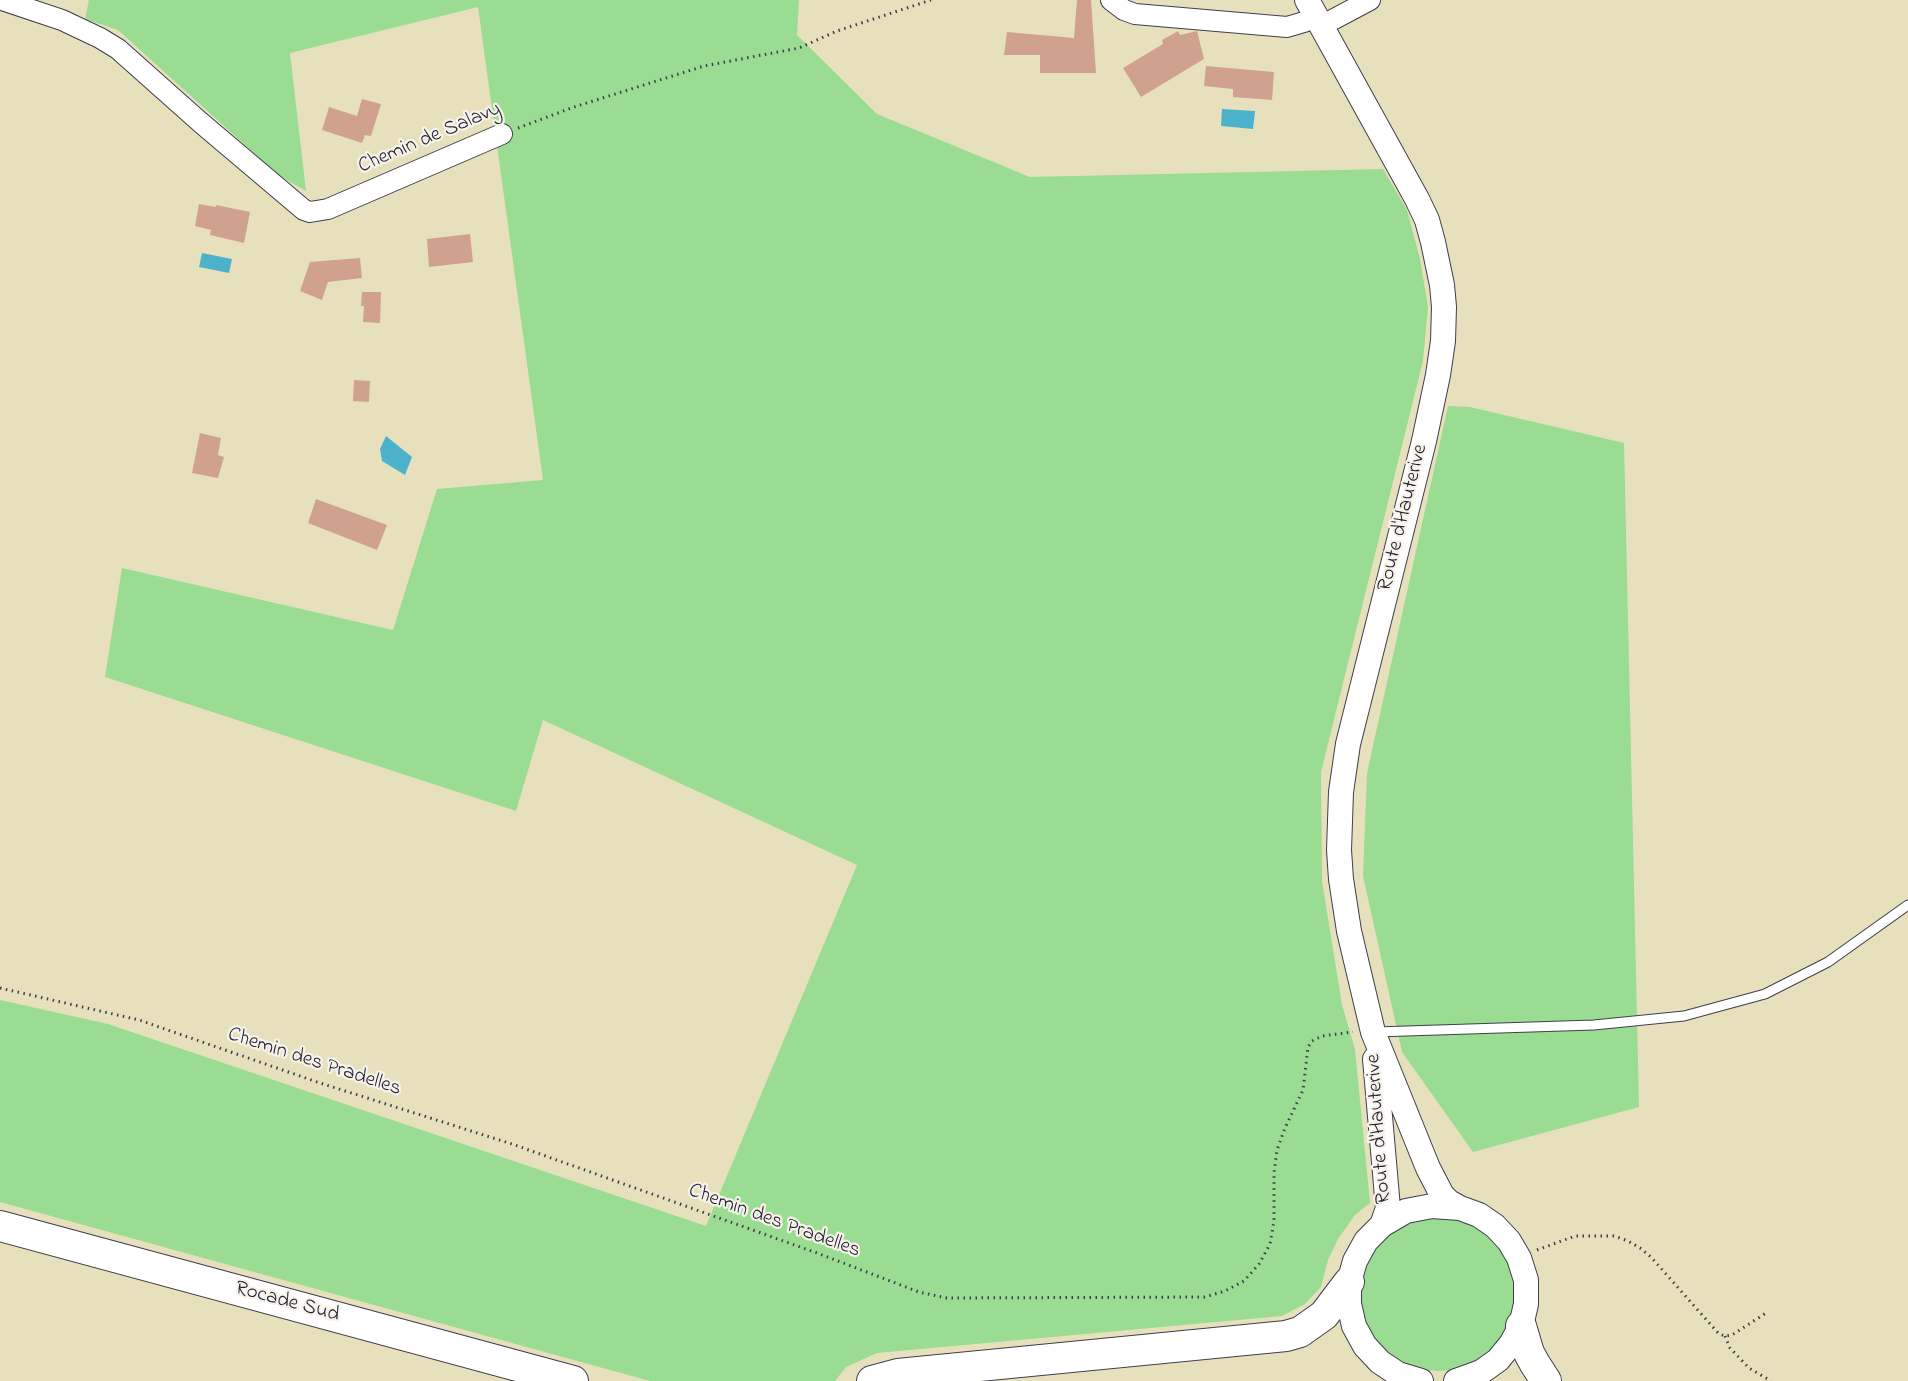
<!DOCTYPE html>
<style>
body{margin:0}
canvas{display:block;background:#e7e0bd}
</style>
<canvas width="1908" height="1381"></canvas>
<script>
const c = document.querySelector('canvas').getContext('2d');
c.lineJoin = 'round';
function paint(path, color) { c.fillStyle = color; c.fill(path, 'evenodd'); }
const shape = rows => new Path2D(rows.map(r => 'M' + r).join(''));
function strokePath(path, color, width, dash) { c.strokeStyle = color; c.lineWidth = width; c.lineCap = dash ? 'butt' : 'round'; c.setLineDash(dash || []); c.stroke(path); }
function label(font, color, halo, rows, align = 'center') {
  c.font = font + ' "Indie Flower",sans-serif'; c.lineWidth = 4.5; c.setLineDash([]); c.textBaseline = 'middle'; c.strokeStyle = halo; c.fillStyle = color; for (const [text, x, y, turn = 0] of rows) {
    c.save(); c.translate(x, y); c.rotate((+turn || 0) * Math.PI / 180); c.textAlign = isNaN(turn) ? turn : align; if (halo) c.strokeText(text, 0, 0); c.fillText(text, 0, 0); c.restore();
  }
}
const green = shape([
 [89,0,799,0,797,35,877,114,1030,177,1383,169,1407,210,1420,259,1428,307,1423,361,1321,772,1322,881,1342,1005,1355,1049,1370,1203,1355,1215,1338,1239,1328,1260,1321,1287,1305,1304,1282,1316,877,1353,846,1367,835,1381,650,1381,0,1202,0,1000,108,1024,706,1226,857,865,543,720,516,811,105,677,122,568,393,630,437,489,543,480,478,7,290,53,306,191,278,175,118,30,85,19],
 [1448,406,1470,407,1624,443,1639,1107,1473,1152,1402,1052,1363,876,1367,773],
 '1361 1294a77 77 0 1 1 154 0a77 77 0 1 1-154 0Z'
]);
const water = shape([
 [1222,109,1255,111,1253,129,1221,126],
 [202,253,232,259,229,273,199,267],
 [386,436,412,457,405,475,382,461,380,449]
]);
const building = shape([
 [1077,0,1091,0,1096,73,1040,73,1040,55,1004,55,1007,32,1074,38],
 [1178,31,1180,35,1197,31,1204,59,1141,97,1123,68,1163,44,1162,40],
 [1206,66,1274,72,1272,100,1233,97,1233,89,1204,86],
 [362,99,381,104,371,136,365,135,362,143,322,130,329,107,357,116],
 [199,204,216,207,216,205,250,212,244,243,210,235,211,230,195,226],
 [470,234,473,262,429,267,427,239],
 [360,258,362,278,328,282,322,300,300,291,310,262],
 [362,292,381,292,380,323,363,322,364,306,361,306],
 [354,380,370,381,369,402,353,401],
 [200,433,221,438,218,455,224,457,218,478,192,473],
 [316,499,387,525,377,550,308,523]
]);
const path = shape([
 [518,128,574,107,704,66,799,48,837,31,931,0],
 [0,988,139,1020,320,1083,512,1144,817,1253,919,1292,947,1298,1205,1297,1225,1291,1244,1281,1259,1264,1270,1244,1274,1221,1274,1173,1277,1150,1285,1128,1303,1090,1308,1047,1312,1041,1322,1036,1353,1032],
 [1537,1250,1575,1236,1614,1236,1628,1241,1640,1248,1651,1257,1719,1334,1725,1336,1732,1335,1766,1313],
 [1725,1336,1730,1348,1749,1368,1771,1381]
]);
const service = shape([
 [1375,1032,1594,1025,1684,1016,1765,994,1828,962,1908,905]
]);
const minor = shape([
 [2,0,62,20,100,38,118,49,200,122,304,210,310,212,328,209,502,134],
 [1111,0,1124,10,1135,14,1287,27,1304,22,1315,16],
 [1321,26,1370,0]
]);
const tertiary = shape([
 [1307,0,1417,199,1427,220,1433,242,1442,285,1444,307,1443,341,1438,375,1424,441,1348,744,1341,792,1339,850,1341,879,1349,931,1373,1032,1428,1168,1442,1195,1449,1202,1460,1208],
 [1375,1059,1388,1208,1382,1225],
 [1421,1381,1398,1374,1380,1362,1365,1346,1354,1326,1349,1304,1349,1282,1355,1261,1366,1241,1382,1225,1406,1211,1432,1206,1460,1208,1479,1215,1495,1226,1509,1241,1519,1258,1526,1280,1526,1304,1521,1326,1511,1344,1498,1360,1481,1372,1456,1381]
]);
const primary = shape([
 [0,1226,573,1381],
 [1521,1326,1529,1353,1535,1364,1546,1381],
 [872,1381,898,1374,1286,1336,1300,1332,1324,1315,1349,1282]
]);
const streetNames = [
 ["Chemin de Salavy",430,139,-23],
 ["Route d'Hauterive",1404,518,-76],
 ["Chemin des Pradelles",314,1063,18],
 ["Route d'Hauterive",1380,1129,-94],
 ["Chemin des Pradelles",774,1222,20],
 ["Rocade Sud",287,1303,15]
];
paint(green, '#9bdc93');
paint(water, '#4cb2cb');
paint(building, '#d1a190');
strokePath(service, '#403e4e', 11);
strokePath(minor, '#403e4e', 22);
strokePath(tertiary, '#403e4e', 26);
strokePath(primary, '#403e4e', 32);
strokePath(path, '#403e4e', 3, [1.5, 4.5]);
strokePath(service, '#fff', 9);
strokePath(minor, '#fff', 20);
strokePath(tertiary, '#fff', 24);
strokePath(primary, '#fff', 30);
label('21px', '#22223b', '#f7f3e8', streetNames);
</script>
